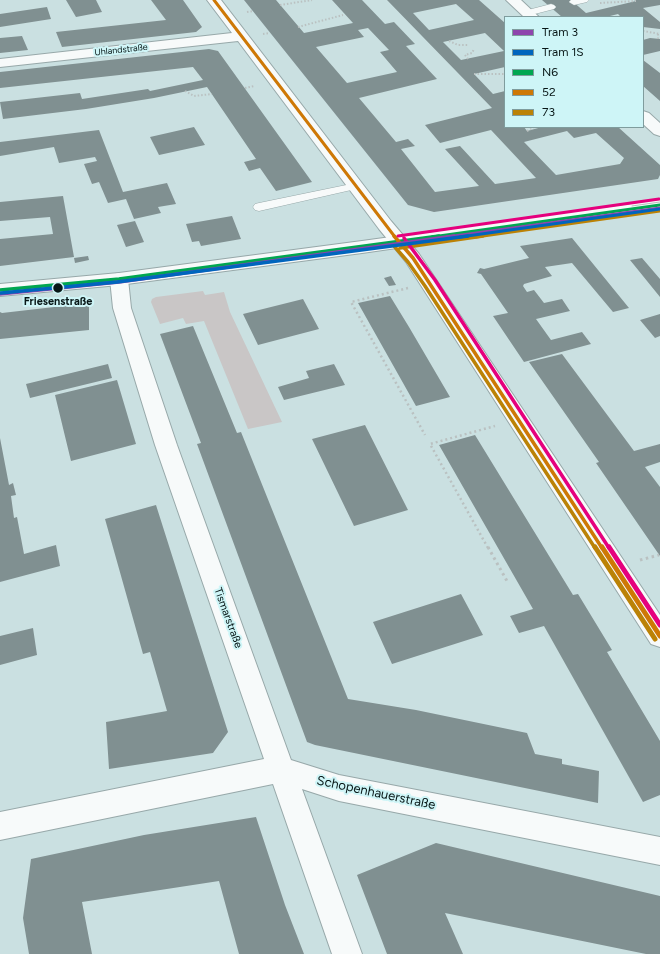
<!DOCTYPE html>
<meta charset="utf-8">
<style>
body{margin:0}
#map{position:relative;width:660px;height:954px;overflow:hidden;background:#cae0e1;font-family:Figtree,sans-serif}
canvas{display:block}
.legend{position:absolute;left:504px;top:16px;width:140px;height:112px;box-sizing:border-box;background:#cef5f7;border:1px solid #7f9c9d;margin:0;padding:5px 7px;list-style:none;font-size:12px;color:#081717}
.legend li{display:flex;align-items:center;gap:8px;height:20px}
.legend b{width:20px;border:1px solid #7f9c9d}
</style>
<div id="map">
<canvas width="660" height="954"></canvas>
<ul class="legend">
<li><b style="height:5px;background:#8e44ad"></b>Tram 3</li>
<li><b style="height:5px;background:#0065bd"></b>Tram 1S</li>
<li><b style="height:5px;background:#00a651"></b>N6</li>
<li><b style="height:5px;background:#ce7805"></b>52</li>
<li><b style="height:5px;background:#bb8206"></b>73</li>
</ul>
</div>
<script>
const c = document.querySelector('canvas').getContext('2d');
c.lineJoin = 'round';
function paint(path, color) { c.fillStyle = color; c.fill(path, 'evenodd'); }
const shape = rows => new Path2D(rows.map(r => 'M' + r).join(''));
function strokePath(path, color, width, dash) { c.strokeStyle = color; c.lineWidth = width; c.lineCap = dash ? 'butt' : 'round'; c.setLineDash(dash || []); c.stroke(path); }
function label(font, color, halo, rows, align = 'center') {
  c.font = font + ' Figtree,sans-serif'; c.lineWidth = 4; c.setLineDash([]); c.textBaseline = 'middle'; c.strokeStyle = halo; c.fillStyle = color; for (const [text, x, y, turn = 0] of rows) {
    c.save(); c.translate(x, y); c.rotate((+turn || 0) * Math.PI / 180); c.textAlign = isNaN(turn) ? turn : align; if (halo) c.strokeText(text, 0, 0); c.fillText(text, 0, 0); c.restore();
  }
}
const green = shape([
 [203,291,205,295,224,292,230,312,282,422,248,429,204,321,186,324,183,318,160,324,151,302,152,299,156,297]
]);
const building = shape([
 [66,0,96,0,102,12,76,17],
 [151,0,183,0,202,27,196,32,62,47,56,32,166,20],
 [244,0,276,0,304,33,353,23,332,0,362,0,385,24,394,22,415,44,406,46,437,79,359,98,396,142,408,139,415,146,401,149,435,192,479,186,445,149,460,146,495,184,536,178,491,130,440,143,425,125,492,108,387,0,479,0,505,23,505,67,474,74,493,94,505,91,505,127,524,127,527,131,542,127,618,127,660,165,660,175,658,179,434,212,408,205],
 [456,4,474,20,429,30,413,13],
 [368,28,389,50,380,52,397,72,347,83,316,47,364,37,358,30],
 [485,33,504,51,461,60,443,42],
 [567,131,574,138,596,133,624,158,620,164,556,175,524,142],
 [542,0,571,0,586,13,636,1,634,0,660,0,660,5,643,8,660,22,660,29,643,27,643,17,621,17,618,14,606,17,562,17],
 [47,7,51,19,0,27,0,14],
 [22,36,28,50,0,53,0,38],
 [650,38,660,39,660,51,643,55,643,40],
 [209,49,218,51,312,182,276,191,260,168,249,171,244,162,256,159,207,87,154,98,86,109,3,119,0,102,80,93,82,99,148,89,150,91,203,80,193,67,0,88,0,72],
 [643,60,660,73,660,101,643,86],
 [194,127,205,145,159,155,150,137],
 [99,130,123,192,167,183,176,204,158,207,161,213,134,219,126,199,108,203,99,182,92,184,84,164,97,161,95,157,59,163,54,147,0,156,0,142],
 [63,196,74,257,0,266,0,239,53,234,50,217,0,221,0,202],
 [232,216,241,239,201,246,199,241,192,242,186,224],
 [135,221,144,242,126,247,117,225],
 [572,238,629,308,613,312,572,263,545,267,552,276,524,284,523,286,527,292,534,290,544,303,562,299,570,311,536,319,551,340,582,332,591,344,524,362,493,316,508,313,481,274,477,273,480,268,484,269,529,258,520,246],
 [88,256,89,260,75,263,74,258],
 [642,258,660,279,660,297,630,260],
 [391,276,396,285,389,286,384,278],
 [390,296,409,327,450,397,416,406,358,303],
 [303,299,319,329,258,345,243,314],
 [89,303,89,330,0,339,0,312,2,313],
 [660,314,660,336,655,338,640,320],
 [193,326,237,433,241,432,348,699,416,710,527,733,535,754,562,759,562,764,599,771,598,803,315,745,307,742,197,444,201,443,160,334],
 [562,354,634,451,660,444,660,462,645,467,660,487,660,556,596,463,599,462,529,362],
 [108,364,112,378,30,398,26,384],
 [334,364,345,385,284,400,278,387,309,378,306,371],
 [117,380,136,444,71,461,55,395],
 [365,425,408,510,354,526,312,439],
 [475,435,573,595,578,594,612,650,607,652,660,741,660,795,643,802,544,626,519,633,510,616,533,609,439,445],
 [0,438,9,485,13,483,16,495,11,496,14,518,17,517,24,554,56,545,60,566,0,582],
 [156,505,228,732,213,753,109,769,106,722,167,711,150,652,143,654,105,519],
 [461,594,483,635,392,664,373,622],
 [33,628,37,655,0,665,0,636],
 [256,817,285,905,304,954,239,954,219,881,82,902,92,954,29,954,23,918,31,859,144,835],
 [436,843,660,896,660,954,646,954,445,913,463,954,387,954,357,875]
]);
const pathFar2 = shape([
 [600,3,636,1],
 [280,5,312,0],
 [247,12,253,11],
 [298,27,343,15],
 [643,31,660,34],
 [263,34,270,33],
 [658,34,658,39],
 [449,41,458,45,469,45],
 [468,59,465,55,472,53,474,49],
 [474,74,505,74],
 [245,88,254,86],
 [185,91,194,96,212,94],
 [527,131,535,127]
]);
const pathFar1 = shape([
 [408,288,351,302,425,435],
 [488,548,430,444,495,426]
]);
const path = shape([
 [488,547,507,581],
 [640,560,659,555]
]);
const lane = shape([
 [571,0,589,0,587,2,574,5,569,2,571,0],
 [551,4,554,5,556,7,554,9,527,16,522,13,524,11,551,4],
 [356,183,360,184,362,186,360,188,259,211,255,210,253,207,255,204,259,203,356,183]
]);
const street = shape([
 [207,0,221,0,391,221,419,254,660,615,660,647,651,644,406,262,379,229,238,41,0,67,0,59,232,33,207,0],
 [506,0,521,0,539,17,524,17,506,0],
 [643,111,649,113,660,123,660,136,654,134,643,124,643,111],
 [119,273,126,275,128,279,131,308,177,445,291,760,339,775,660,837,660,865,339,801,302,789,362,954,332,954,273,784,0,840,0,812,264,759,155,445,113,308,110,279,112,275,119,273]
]);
const secondary = shape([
 [660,200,660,210,362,253,119,285,0,296,0,284,119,273,362,241,660,200]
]);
const tram = shape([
 [632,206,660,202]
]);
const bus1Far1 = shape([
 [432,237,660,205]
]);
const bus1 = shape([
 [0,290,119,279,439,236]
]);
const bus2Far2 = shape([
 [214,0,395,237]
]);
const bus2Far1 = shape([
 [394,236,413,258,602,548]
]);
const bus2 = shape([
 [602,547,660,636]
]);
const bus3Far2 = shape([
 [476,237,660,211]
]);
const bus3Far1 = shape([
 [394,246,408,262,425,286,595,548],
 [400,248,483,236]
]);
const bus3 = shape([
 [595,547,655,639]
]);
const bus4Far2 = shape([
 [398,236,659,199]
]);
const bus4Far1 = shape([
 [404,238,435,280,609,548]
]);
const bus4 = shape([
 [609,547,660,625]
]);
const tram1Far1 = shape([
 [447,237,660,208]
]);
const tram1 = shape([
 [0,294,119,282,454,236]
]);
const tram2Far1 = shape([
 [460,237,660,209]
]);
const tram2 = shape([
 [1,293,117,282,468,236]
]);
const markers = [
 [58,288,5.5,"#081717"]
];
const farStreetnames = [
 ["Uhlandstraße",121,50,-6]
];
const stopNames = [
 ["Friesenstraße",58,302]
];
const streetNames = [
 ["Tismarstraße",228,618,70]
];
const nearStreetnames = [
 ["Schopenhauerstraße",376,793,12]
];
paint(green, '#c9c6c6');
paint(building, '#809091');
strokePath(lane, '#97a8a9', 1);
strokePath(street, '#97a8a9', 2);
strokePath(secondary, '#97a8a9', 2);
strokePath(pathFar2, '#bac1c1', 2, [1.5, 2]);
strokePath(pathFar1, '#bac1c1', 2.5, [2, 3]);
strokePath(path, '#bac1c1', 3, [2.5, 3.5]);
paint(lane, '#f7fafa');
paint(street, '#f7fafa');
paint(secondary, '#f7fafa');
strokePath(tram, '#b6bcbc', 1);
strokePath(bus1Far1, '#00a651', 3);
strokePath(bus1, '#00a651', 3.5);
strokePath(bus2Far2, '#ce7805', 3);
strokePath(bus2Far1, '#ce7805', 3.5);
strokePath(bus2, '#ce7805', 5);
strokePath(bus3Far2, '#bb8206', 3);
strokePath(bus3Far1, '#bb8206', 3.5);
strokePath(bus3, '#bb8206', 5);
strokePath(bus4Far2, '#e5007d', 3);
strokePath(bus4Far1, '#e5007d', 3.5);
strokePath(bus4, '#e5007d', 5);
strokePath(tram1Far1, '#8e44ad', 3);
strokePath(tram1, '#8e44ad', 3.5);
strokePath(tram2Far1, '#0065bd', 3);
strokePath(tram2, '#0065bd', 3.5);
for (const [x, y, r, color] of markers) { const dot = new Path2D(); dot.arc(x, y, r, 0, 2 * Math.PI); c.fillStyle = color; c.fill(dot); strokePath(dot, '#cef5f7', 1.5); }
label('9px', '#081717', '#cef5f7', farStreetnames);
label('bold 11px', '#081717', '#cef5f7', stopNames);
label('11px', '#081717', '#cef5f7', streetNames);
label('13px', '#081717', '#cef5f7', nearStreetnames);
</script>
